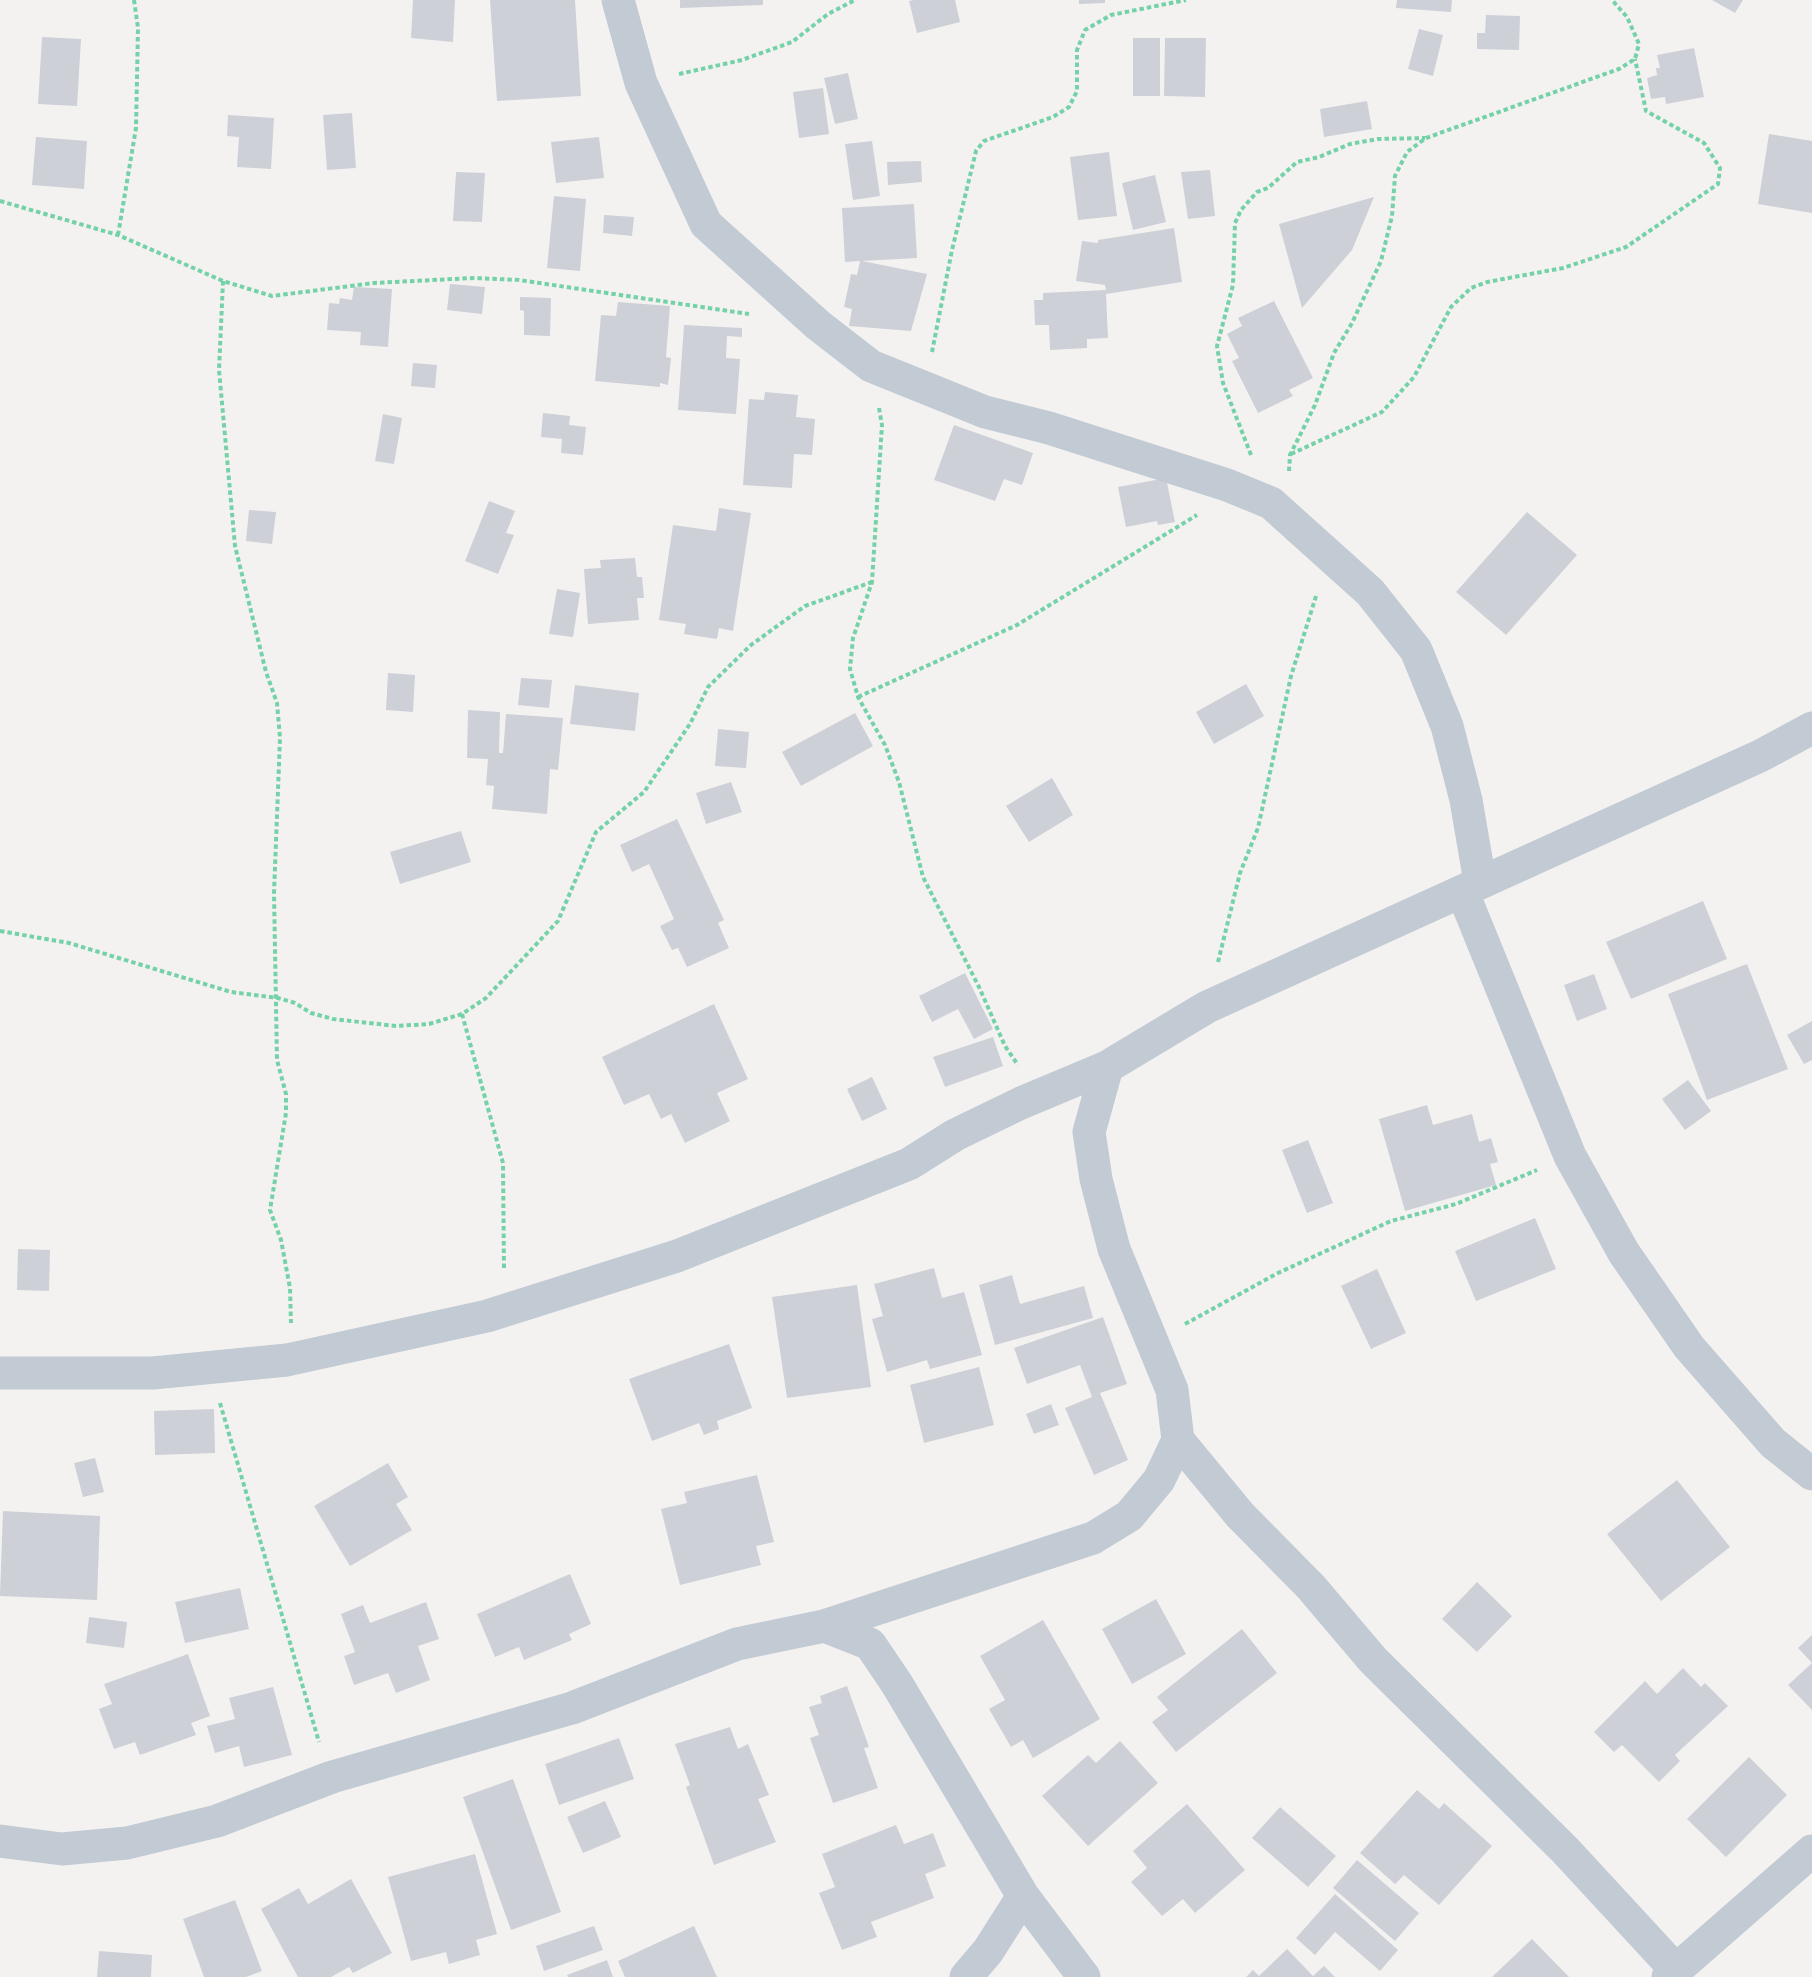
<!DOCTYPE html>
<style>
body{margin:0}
canvas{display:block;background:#f4f2f1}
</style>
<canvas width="1812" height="1977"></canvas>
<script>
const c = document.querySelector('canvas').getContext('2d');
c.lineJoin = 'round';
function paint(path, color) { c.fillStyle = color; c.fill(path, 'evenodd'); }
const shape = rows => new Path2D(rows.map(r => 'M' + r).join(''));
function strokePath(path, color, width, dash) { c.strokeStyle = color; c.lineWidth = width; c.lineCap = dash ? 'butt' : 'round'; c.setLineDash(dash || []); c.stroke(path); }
const building = shape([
 [413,0,455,0,453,42,411,38],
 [490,0,575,0,581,96,497,101],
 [680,0,763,0,763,5,680,8],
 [914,0,955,0,960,22,917,33,909,1],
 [1079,0,1105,0,1105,3,1079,4],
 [1397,0,1452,0,1451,12,1396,8],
 [1712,0,1743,0,1735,13],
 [1486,15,1520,16,1519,50,1477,49,1477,33,1485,33],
 [1419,29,1443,35,1433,76,1408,69],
 [42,37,81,39,77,106,38,104],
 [1133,38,1160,38,1160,96,1133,96],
 [1165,38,1206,38,1205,97,1164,96],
 [1694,48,1704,97,1666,104,1665,97,1651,99,1647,78,1657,75,1656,68,1660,68,1657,55],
 [848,73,858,119,835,124,824,78],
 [823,88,829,134,799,138,793,92],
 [1367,101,1372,129,1324,137,1320,109],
 [352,113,356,168,327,170,323,115],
 [228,115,274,118,271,169,237,167,239,137,227,136],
 [1769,134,1812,141,1812,213,1758,204],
 [36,137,87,141,84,189,32,185],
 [599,137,604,178,556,183,551,142],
 [872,141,880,196,853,200,845,144],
 [1109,152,1117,216,1078,220,1070,157],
 [921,161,922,182,888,185,887,162],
 [1210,170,1215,216,1188,219,1181,172],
 [456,172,485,173,482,222,453,221],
 [1155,175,1166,222,1133,230,1122,183],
 [554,196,586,199,580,271,547,268],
 [1374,197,1352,250,1302,308,1279,224],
 [914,204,917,258,862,261,927,274,911,331,849,326,852,309,844,307,851,274,857,275,860,261,845,262,842,208],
 [604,215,634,217,632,236,603,233],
 [1174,228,1182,282,1106,294,1108,338,1087,339,1087,348,1050,350,1049,325,1035,325,1034,300,1043,300,1043,293,1106,290,1105,285,1076,281,1082,241,1098,243,1098,240],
 [450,284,485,287,482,314,447,310],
 [354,287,392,289,388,347,360,345,361,332,327,330,329,303,339,304,340,298,352,300],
 [520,297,551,298,550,336,524,335,524,311,520,310],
 [1274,301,1313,378,1289,390,1293,396,1258,413,1232,361,1239,358,1227,334,1242,326,1238,318],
 [618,302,670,306,666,357,671,358,668,385,660,383,660,387,595,381,601,315,616,316],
 [684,325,742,328,742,337,727,336,726,358,740,359,736,414,678,410],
 [413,363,437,365,435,388,411,386],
 [765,392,798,395,796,417,815,419,812,455,794,454,792,488,743,485,749,399,764,400],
 [543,413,570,416,569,425,586,427,583,455,561,453,562,439,541,437],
 [383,414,402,418,394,464,375,461],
 [954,425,1033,453,1022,485,1004,479,995,501,934,480],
 [1166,478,1175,522,1158,525,1157,521,1126,527,1118,487],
 [489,501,515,511,506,533,514,535,498,574,465,561],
 [719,508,751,513,733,631,719,628,717,639,684,634,686,624,659,620,673,525,716,531],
 [249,510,276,512,272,544,246,541],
 [1527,512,1577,555,1506,635,1456,592],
 [635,558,637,577,642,577,644,598,637,598,639,620,588,624,584,569,601,568,600,560],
 [557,589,580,593,573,637,549,634],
 [388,673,415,675,413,712,386,710],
 [521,678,552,680,549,708,518,705],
 [1246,684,1264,716,1214,744,1196,712],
 [575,685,639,693,635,731,570,724],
 [468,710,500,712,499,753,503,753,506,714,563,718,558,770,550,769,547,814,492,809,494,786,486,785,488,759,467,758],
 [855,713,873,746,801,786,782,752],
 [718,729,749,732,746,768,715,766],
 [1052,778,1073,815,1029,842,1006,806],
 [731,782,742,812,706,824,696,793],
 [677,819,724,920,718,923,729,948,687,967,678,948,672,950,660,926,674,919,649,864,632,872,620,845],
 [461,831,471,862,400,884,390,852],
 [1703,901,1727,959,1631,999,1606,942],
 [1747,964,1788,1069,1707,1100,1668,994],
 [965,973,993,1029,974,1039,958,1009,932,1022,919,996],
 [1594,974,1607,1009,1577,1021,1564,985],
 [714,1004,748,1079,717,1093,730,1121,685,1143,671,1114,661,1119,649,1094,624,1105,602,1057],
 [1812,1021,1812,1060,1804,1064,1787,1035],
 [993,1037,1003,1066,945,1087,933,1057],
 [872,1077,887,1109,862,1121,847,1089],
 [1688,1080,1711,1111,1685,1130,1662,1099],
 [1427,1105,1433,1125,1472,1114,1479,1142,1491,1138,1498,1162,1490,1164,1496,1185,1405,1211,1379,1119],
 [1308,1140,1333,1203,1307,1213,1282,1150],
 [1535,1218,1556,1269,1476,1301,1455,1251],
 [18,1249,50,1250,49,1291,17,1290],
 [934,1268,942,1298,964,1292,982,1355,930,1369,927,1360,887,1372,872,1319,883,1316,874,1284],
 [1377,1269,1406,1333,1371,1349,1341,1286],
 [1012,1275,1020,1304,1084,1286,1093,1318,995,1345,979,1285],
 [857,1285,871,1387,787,1398,772,1297],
 [1103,1317,1127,1384,1100,1393,1128,1460,1094,1475,1065,1408,1092,1397,1080,1365,1027,1384,1014,1348],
 [729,1344,752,1408,717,1421,719,1429,704,1435,699,1423,652,1441,629,1379],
 [979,1367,994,1425,924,1443,910,1385],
 [1051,1404,1059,1425,1034,1434,1026,1414],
 [214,1409,215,1453,155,1455,154,1411],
 [95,1458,104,1492,83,1497,74,1463],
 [388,1463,408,1497,396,1504,412,1530,350,1566,314,1506],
 [757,1475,774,1542,756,1546,761,1565,680,1585,661,1509,687,1503,684,1492],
 [1677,1480,1730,1547,1661,1601,1607,1534],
 [3,1511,100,1516,97,1600,0,1596],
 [570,1574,591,1624,569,1634,572,1640,524,1660,519,1647,495,1657,477,1614],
 [1477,1582,1512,1616,1477,1652,1442,1619],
 [240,1588,249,1629,185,1643,175,1602],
 [1156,1599,1186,1654,1132,1684,1102,1629],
 [426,1602,439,1639,418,1646,430,1680,396,1693,388,1673,354,1685,344,1656,355,1652,341,1614,363,1605,370,1623],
 [89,1617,127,1622,124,1648,86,1643],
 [1043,1620,1100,1719,1033,1758,1023,1740,1011,1747,989,1709,1005,1700,980,1656],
 [1242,1629,1277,1673,1176,1752,1152,1722,1168,1710,1157,1697],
 [1812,1635,1812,1710,1788,1685,1812,1663,1798,1648],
 [188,1654,210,1716,191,1723,196,1735,140,1755,135,1742,114,1749,99,1709,112,1704,104,1684],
 [1683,1668,1701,1687,1705,1683,1728,1706,1675,1755,1680,1761,1659,1782,1622,1745,1614,1752,1594,1732,1645,1681,1657,1694],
 [847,1686,869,1747,864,1748,878,1788,833,1803,810,1738,819,1735,809,1707,822,1703,820,1696],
 [273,1687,292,1755,244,1767,239,1746,215,1753,207,1726,235,1719,229,1698],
 [730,1727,738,1749,748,1744,769,1795,758,1799,776,1842,714,1865,686,1787,690,1785,675,1744],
 [619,1738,634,1779,559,1805,545,1764],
 [1120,1741,1158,1783,1088,1846,1042,1796,1088,1755,1096,1763],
 [1749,1757,1787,1795,1726,1857,1687,1819],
 [513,1779,561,1912,511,1930,463,1797],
 [1417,1790,1439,1809,1444,1803,1492,1846,1439,1905,1404,1875,1395,1884,1360,1853],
 [605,1801,621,1837,583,1853,567,1817],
 [1187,1804,1245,1870,1195,1913,1183,1899,1162,1916,1131,1882,1147,1868,1133,1851],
 [1280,1807,1336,1856,1308,1887,1252,1838],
 [896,1825,904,1844,933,1833,946,1866,925,1874,934,1898,871,1922,877,1937,842,1950,819,1893,835,1887,822,1854],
 [475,1854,497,1934,476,1940,480,1955,449,1964,446,1952,411,1961,388,1877],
 [1357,1860,1419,1913,1395,1941,1333,1888],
 [351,1879,392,1953,353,1973,349,1967,331,1977,298,1977,261,1909,299,1888,308,1904],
 [1335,1894,1398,1950,1380,1971,1335,1932,1315,1955,1296,1938],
 [235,1900,262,1971,246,1977,204,1977,183,1919],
 [594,1926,603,1950,544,1971,536,1946],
 [694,1926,717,1977,625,1977,618,1961],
 [1532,1939,1569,1977,1492,1977],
 [1287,1949,1313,1976,1324,1966,1335,1977,1246,1977,1253,1970,1259,1976],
 [99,1951,152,1955,151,1977,97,1977],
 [607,1960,613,1977,568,1977,567,1975]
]);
const path = shape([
 [679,74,742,60,792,42,828,14,855,0],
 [0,201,118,235,223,281,272,296,374,283,474,278,519,280,749,314],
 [118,235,136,128,138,28,134,0],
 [223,281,219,370,235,546,266,672,277,703,280,738,274,893,277,1060,286,1094,286,1113,270,1210,281,1240,290,1288,291,1323],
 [932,352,952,250,976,151,984,141,1053,117,1069,107,1077,91,1077,50,1085,30,1111,15,1186,0],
 [879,408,882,425,872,582,853,638,850,669,858,697,885,745,899,782,923,877,979,987,1005,1046,1018,1065],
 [1291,454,1382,412,1414,377,1451,307,1471,288,1487,282,1563,268,1626,247,1718,184,1720,168,1704,143,1646,111,1635,59],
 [1251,455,1223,383,1217,346,1233,285,1235,223,1241,210,1257,192,1268,188,1297,162,1319,157,1350,144,1378,139,1425,138],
 [1289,471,1290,455,1315,405,1334,353,1352,323,1381,261,1392,216,1395,176,1407,152,1426,138,1619,69,1635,59,1639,44,1627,17,1612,0],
 [858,697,1017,625,1197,515],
 [0,931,69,943,231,992,278,998,295,1003,311,1013,333,1019,396,1026,429,1024,462,1014,486,998,558,921,596,832,644,792,690,724,708,687,751,645,805,606,872,582],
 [1218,962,1240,873,1258,828,1291,676,1317,593],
 [462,1014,503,1163,504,1271],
 [1185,1324,1278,1273,1391,1221,1456,1204,1537,1170],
 [220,1403,319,1742]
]);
const minor = shape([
 [618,0,641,83,706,224,818,325,871,366,985,412,1049,428,1227,485,1271,503,1370,592,1416,650,1447,726,1466,800,1480,882],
 [1463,893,1570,1156,1624,1253,1689,1347,1773,1443,1812,1474],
 [0,1373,153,1373,287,1360,487,1316,677,1256,909,1164,955,1135,1021,1103,1107,1067,1207,1007,1760,756,1812,728],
 [1178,1440,1240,1515,1311,1587,1373,1660,1565,1850,1674,1968],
 [824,1626,1093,1538,1129,1516,1159,1480,1178,1440,1172,1390,1114,1249,1096,1179,1089,1132,1107,1067],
 [0,1841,62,1849,127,1843,217,1821,332,1777,572,1708,737,1644,824,1626,870,1644,897,1684,1023,1896,1084,1977],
 [966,1977,988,1951,1023,1896],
 [1668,1977,1812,1851]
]);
paint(building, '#cdd0d7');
strokePath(path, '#75d2a8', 4, [4.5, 3]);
strokePath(minor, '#c2cbd3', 33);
</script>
